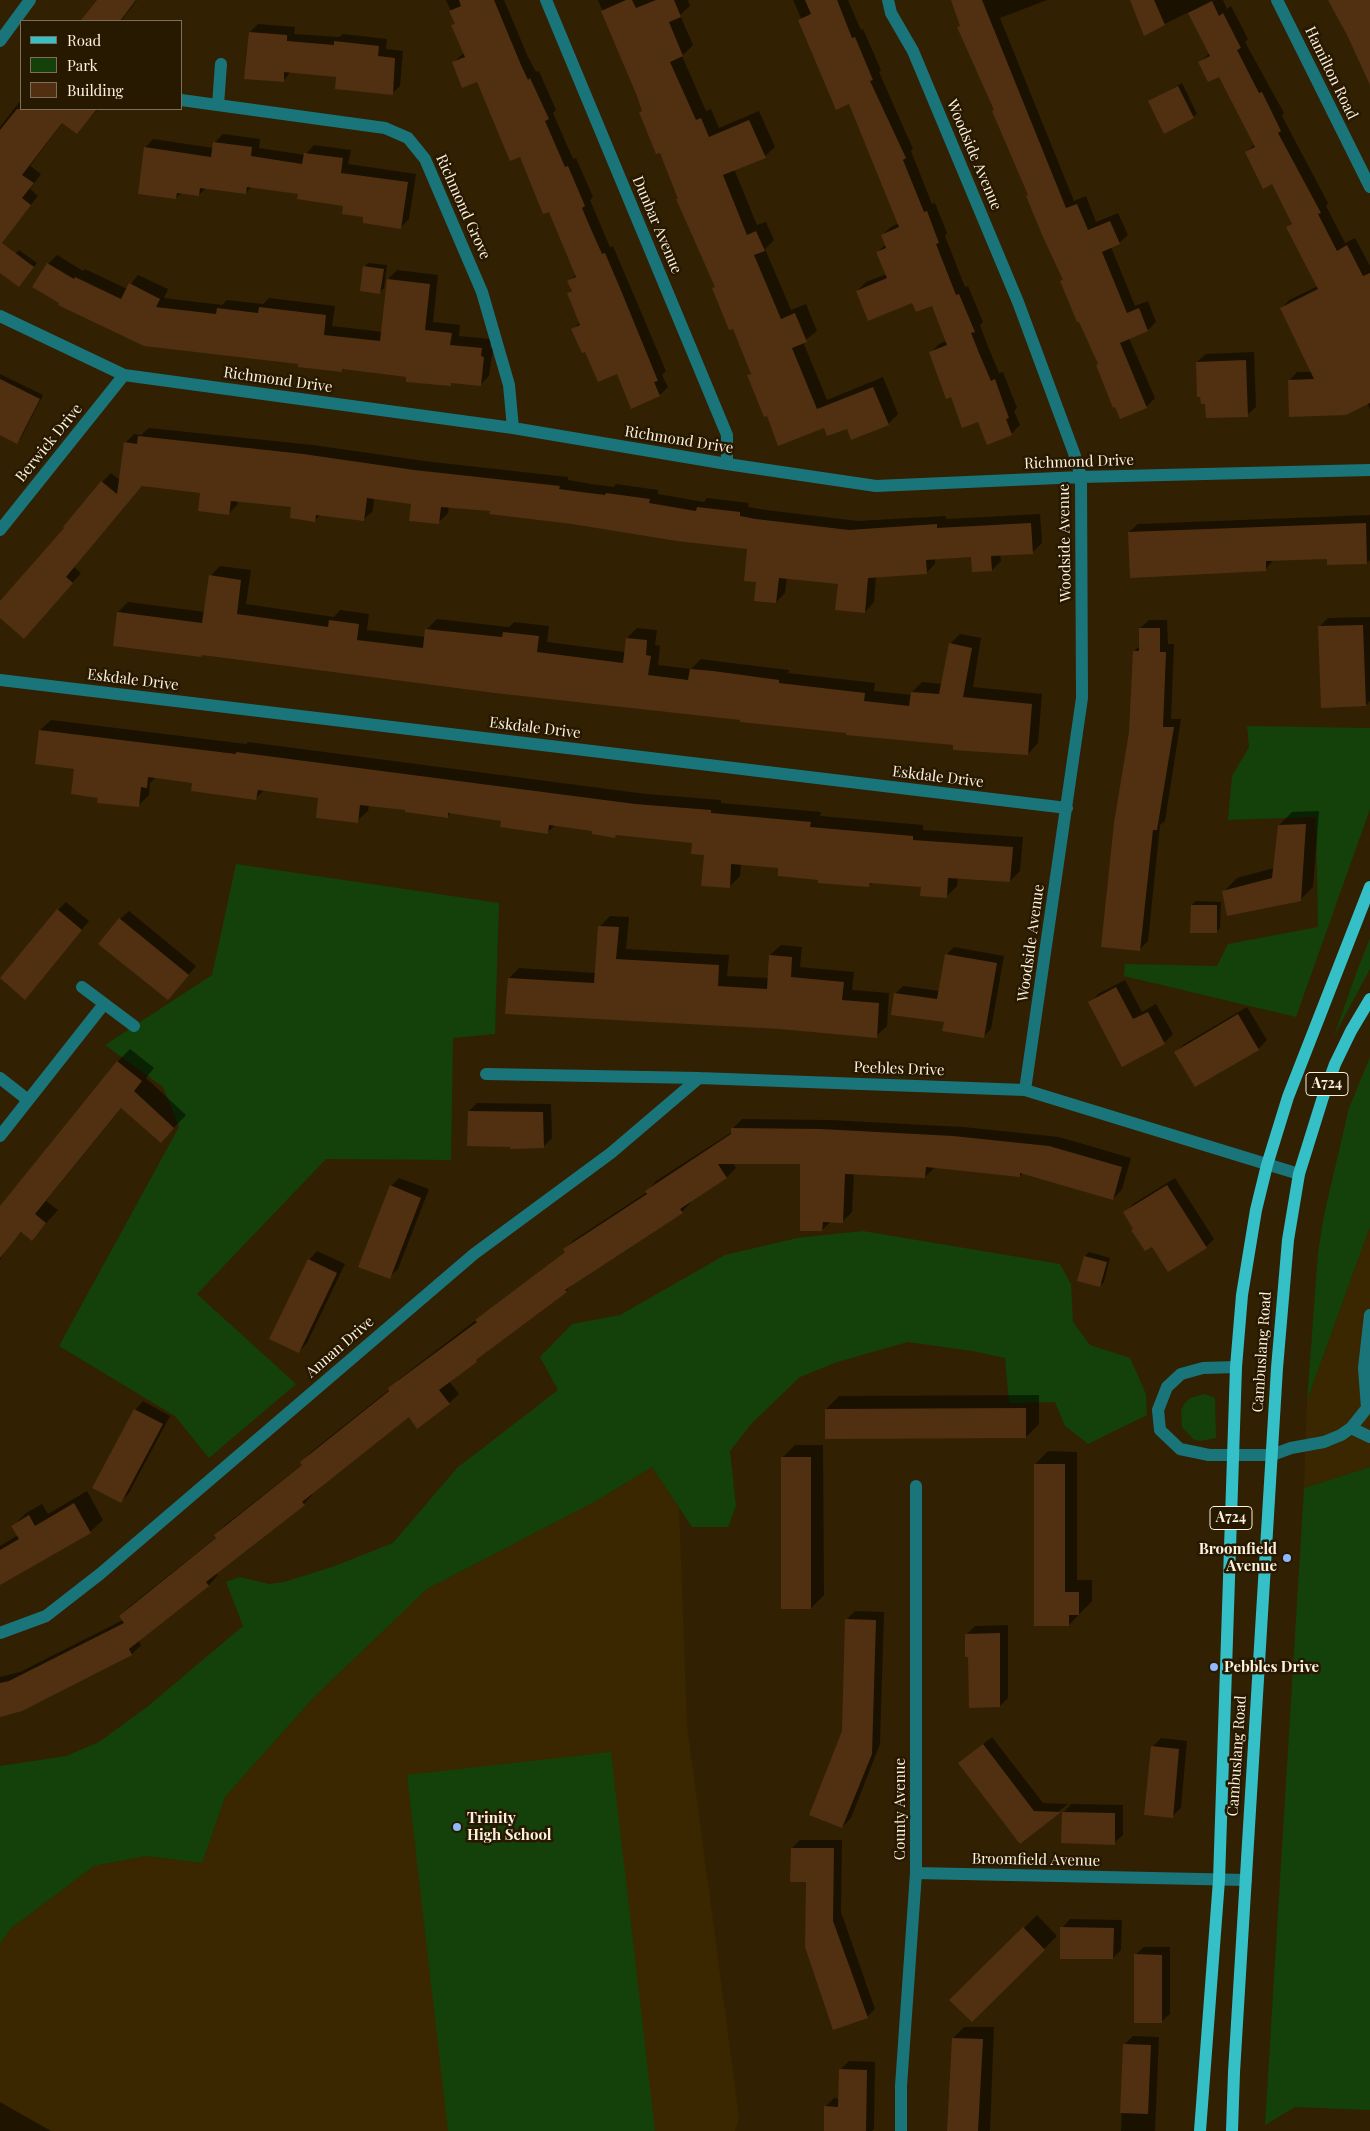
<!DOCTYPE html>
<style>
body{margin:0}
#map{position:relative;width:1370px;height:2131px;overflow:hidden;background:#312102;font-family:"Playfair Display",serif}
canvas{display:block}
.legend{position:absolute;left:20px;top:20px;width:162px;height:90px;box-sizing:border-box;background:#271800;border:1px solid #7d6f5a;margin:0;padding:6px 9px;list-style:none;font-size:15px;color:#fdf2e0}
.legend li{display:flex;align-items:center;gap:10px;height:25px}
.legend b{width:25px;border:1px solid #7d6f5a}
</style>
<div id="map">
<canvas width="1370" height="2131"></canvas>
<ul class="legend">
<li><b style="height:6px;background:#35c0c8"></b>Road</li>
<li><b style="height:14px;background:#134109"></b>Park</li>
<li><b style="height:14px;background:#513011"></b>Building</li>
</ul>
</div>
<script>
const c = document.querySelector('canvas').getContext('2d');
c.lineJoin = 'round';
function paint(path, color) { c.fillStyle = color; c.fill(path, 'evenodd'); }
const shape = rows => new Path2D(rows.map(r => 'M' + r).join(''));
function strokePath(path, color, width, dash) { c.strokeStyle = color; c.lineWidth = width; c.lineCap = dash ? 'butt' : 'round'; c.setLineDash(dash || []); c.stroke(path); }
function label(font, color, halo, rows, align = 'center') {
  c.font = font + ' "Playfair Display",serif'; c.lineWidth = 5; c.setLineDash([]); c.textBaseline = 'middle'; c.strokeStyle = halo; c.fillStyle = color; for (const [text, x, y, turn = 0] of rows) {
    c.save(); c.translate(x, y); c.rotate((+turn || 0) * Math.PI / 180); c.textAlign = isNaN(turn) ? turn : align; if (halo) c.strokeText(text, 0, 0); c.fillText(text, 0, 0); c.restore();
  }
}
const built = shape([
 [1370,1226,1370,1467,1304,1488,1307,1401],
 [652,1467,679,1507,687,1726,739,2117,735,2131,0,2131,0,1944,10,1929,94,1866,146,1856,202,1863,225,1797,313,1698,427,1589,596,1501]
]);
const green = shape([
 [1247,726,1370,728,1370,809,1296,1017,1124,976,1125,964,1217,966,1228,944,1318,927,1316,817,1228,820,1232,776,1249,747],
 [236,864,499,903,495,1034,453,1038,451,1160,326,1159,197,1294,296,1384,209,1458,175,1416,59,1346,179,1127,163,1087,105,1045,212,975],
 [1370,938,1370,969,1334,1036,1357,971],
 [1370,1057,1370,1226,1307,1401,1318,1253,1324,1215,1349,1108],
 [863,1231,1060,1264,1071,1284,1073,1322,1090,1345,1130,1358,1146,1394,1147,1415,1088,1444,1065,1426,1055,1402,1009,1403,1005,1358,972,1351,908,1342,837,1362,800,1377,752,1423,730,1451,736,1506,728,1527,692,1527,652,1467,596,1501,427,1589,313,1698,225,1797,202,1863,146,1856,94,1866,10,1929,0,1944,0,1766,66,1756,99,1742,147,1707,243,1626,226,1582,240,1577,269,1584,284,1582,332,1567,393,1543,457,1468,558,1390,540,1357,572,1324,620,1315,725,1255,797,1238],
 [1205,1394,1215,1398,1216,1438,1200,1441,1193,1439,1182,1427,1181,1411,1184,1404,1190,1398],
 [1370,1467,1370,2110,1295,2107,1265,2125,1304,1488],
 [611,1752,655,2131,448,2131,407,1775]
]);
const shadow = shape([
 [97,0,137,0,121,21,80,21],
 [446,0,504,0,528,57,536,72,539,71,556,110,553,113,573,159,576,158,593,197,590,200,598,219,610,247,613,246,666,371,662,375,668,387,660,395,617,373,586,350,573,329,580,322,568,294,572,290,569,282,576,274,550,210,477,80,453,63,464,53,453,26,456,23],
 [598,0,688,0,690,6,680,15,693,45,682,56,706,111,711,109,719,128,759,111,775,147,765,156,734,169,757,225,766,222,774,240,765,249,791,310,806,304,817,331,803,342,827,400,883,377,898,414,888,424,847,427,825,426,768,414,749,375,752,372,696,239,694,240,660,151,640,112,643,110,638,96],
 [793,0,848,0,861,30,863,29,881,70,879,72,913,149,911,151,932,204,935,203,947,233,945,236,965,287,968,286,983,322,980,325,987,344,999,373,1003,372,1017,408,1014,411,1020,425,1011,434,979,420,952,396,931,352,939,344,947,341,933,304,857,291,866,282,887,274,878,252,886,244,882,235,891,227,899,223,850,102,800,20,801,18],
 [952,0,1047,0,1000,18,1074,201,1086,196,1096,222,1118,213,1128,235,1119,243,1111,247,1135,306,1148,301,1156,322,1148,330,1129,338,1155,398,1146,407,1121,417,1062,281,1064,279,995,110,959,27,961,25],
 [1142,0,1223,0,1227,9,1231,6,1248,39,1245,42,1284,113,1282,116,1328,203,1326,206,1345,243,1355,238,1370,266,1370,409,1367,403,1289,381,1297,372,1312,372,1281,309,1289,300,1318,286,1287,228,1293,222,1273,183,1247,152,1255,144,1219,75,1200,62,1210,53,1189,12,1144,34],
 [258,24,295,27,294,34,339,37,343,34,387,39,386,49,403,51,400,86,392,94,338,76,291,71,283,81,250,32],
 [1182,83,1197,114,1193,117,1149,102],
 [21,100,21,109,98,109,77,133,63,122,30,166,41,174,30,189,38,196,4,238,0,235,0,127],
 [223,134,260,139,259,148,305,155,314,145,351,150,348,164,416,174,409,219,401,227,365,216,344,205,299,193,252,186,246,193,207,187,199,195,181,193,176,198,145,148,153,139,214,148,214,143],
 [19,250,37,263,22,281,15,254],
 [57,255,83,271,85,269,127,289,138,275,168,289,164,298,222,305,227,300,263,304,269,298,335,306,332,326,383,332,388,279,397,270,438,275,433,322,460,325,459,336,491,339,490,348,493,348,489,376,480,385,453,382,450,385,408,376,344,368,341,371,300,363,61,302,48,264],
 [368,263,387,265,384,288,380,292,364,267],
 [1254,352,1256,407,1247,415,1206,402,1197,362,1206,354],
 [0,374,43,395,21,438,17,442,0,434],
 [149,428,313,445,424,461,568,477,568,480,591,484,614,487,616,484,658,490,658,494,704,502,707,498,749,503,748,507,766,510,858,521,946,516,946,519,1040,514,1042,543,1033,552,1000,554,1001,561,992,570,972,556,935,558,935,564,926,573,876,576,874,602,865,612,839,583,787,577,785,593,776,602,758,581,749,548,491,510,449,506,448,513,439,522,413,503,374,498,373,511,363,520,321,514,315,520,293,506,238,501,237,505,228,514,202,492,143,485,74,567,81,573,33,628,0,616,0,603,66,528,102,482,111,473,120,480,125,443,134,434,141,435],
 [1370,515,1370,560,1367,563,1328,558,1274,559,1266,569,1129,532,1138,524],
 [220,566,251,570,246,604,334,617,340,610,369,614,367,630,425,637,426,630,437,619,509,627,514,622,549,626,547,642,625,652,627,638,637,628,657,630,655,645,660,646,658,665,691,669,701,659,723,662,789,670,788,673,875,683,874,691,912,695,912,692,922,682,943,684,950,644,960,634,981,638,973,687,1042,694,1038,743,1028,754,741,719,118,612,128,602,205,612,210,576],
 [1370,617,1370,701,1366,705,1319,627,1328,618],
 [1149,620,1167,620,1168,644,1174,644,1171,719,1181,719,1165,821,1160,825,1148,941,1139,950,1131,732,1134,651,1141,645,1140,628],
 [51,720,246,744,248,742,646,794,721,800,721,803,821,812,820,816,923,825,923,830,1023,837,1020,871,1010,881,958,877,957,886,946,897,922,886,873,882,869,886,819,879,780,867,741,863,740,876,729,887,705,854,693,842,617,834,615,837,594,830,555,825,547,833,502,820,451,812,447,817,407,809,369,805,368,811,357,821,319,797,264,790,256,798,194,782,156,777,150,783,149,795,138,806,99,796,40,730],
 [1319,811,1313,887,1300,900,1224,891,1237,878,1274,868,1279,825,1292,812],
 [1196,901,1221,902,1220,928,1216,932,1192,905],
 [66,902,89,921,25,998,58,910],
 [129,911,196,966,168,999,120,919],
 [610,916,629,917,626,949,729,955,727,976,769,978,770,955,781,945,802,947,800,967,854,972,852,990,889,993,887,1026,876,1036,509,978,519,968,596,973,600,926],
 [954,947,1004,956,991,1029,983,1037,946,1021,895,994,903,986,940,991,946,955],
 [1125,980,1142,1012,1156,1004,1173,1034,1164,1043,1123,1065,1090,1003,1098,994],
 [1247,1007,1267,1040,1258,1049,1195,1086,1176,1052,1184,1044],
 [130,1049,154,1068,146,1078,186,1115,173,1129,122,1107,46,1201,58,1210,32,1239,22,1232,7,1247,0,1260,0,1208,118,1061],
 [477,1103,551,1104,552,1138,543,1147,469,1111],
 [742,1119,830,1120,963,1127,1059,1137,1131,1158,1122,1189,1113,1199,1023,1173,1020,1176,935,1167,925,1177,854,1173,852,1212,842,1222,831,1221,822,1230,802,1163,733,1163,736,1168,727,1177,690,1201,691,1202,682,1212,575,1282,566,1291,449,1381,459,1394,449,1403,409,1415,312,1492,313,1494,304,1504,216,1573,218,1575,209,1585,138,1640,141,1645,132,1654,0,1715,0,1677,20,1672,123,1620,120,1616,130,1606,217,1537,215,1535,225,1525,303,1464,301,1462,311,1452,390,1389,399,1379,566,1251,565,1249,574,1240,647,1192,656,1181,732,1132,732,1129],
 [399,1178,429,1189,398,1269,389,1277,391,1186],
 [1175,1178,1214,1239,1206,1247,1135,1228,1125,1213,1133,1204],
 [317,1251,345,1264,307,1343,299,1352,309,1260],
 [1089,1252,1110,1258,1104,1282,1100,1286,1079,1280,1085,1256],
 [1039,1395,1039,1424,1026,1437,826,1409,839,1396],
 [143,1401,170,1416,129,1493,120,1502,135,1410],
 [795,1445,823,1445,824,1595,811,1608,782,1458],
 [1048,1451,1077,1452,1077,1580,1092,1580,1092,1601,1069,1625,1035,1464],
 [87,1491,103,1520,90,1532,0,1582,0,1546,18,1535,13,1526,26,1513,42,1504,48,1514],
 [855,1611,884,1612,880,1744,851,1818,842,1827,847,1619],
 [1008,1625,1008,1698,1000,1706,969,1656,967,1634,975,1626],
 [992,1737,1043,1803,1068,1804,1020,1842,960,1763],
 [1161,1738,1187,1741,1181,1808,1172,1816,1152,1747],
 [1071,1804,1123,1805,1123,1835,1114,1843,1063,1813],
 [800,1840,842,1840,841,1912,875,2009,867,2017,792,1848],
 [1037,1915,1057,1936,972,2021,951,2000],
 [1070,1919,1122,1920,1121,1950,1113,1958,1062,1928],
 [1144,1947,1170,1947,1170,2014,1161,2022,1135,1955],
 [964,2027,994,2027,990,2131,949,2131,953,2038],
 [1133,2036,1159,2037,1155,2131,1121,2131,1124,2045],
 [849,2061,875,2062,874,2129,872,2131,825,2131,825,2107,834,2098,840,2099,840,2070],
 [0,2102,51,2131,0,2131]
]);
const building = shape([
 [97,0,136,0,120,21,80,21],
 [459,0,494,0,521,65,528,80,530,78,549,119,545,121,565,167,568,166,585,206,582,208,590,227,602,254,605,253,620,288,658,381,654,382,660,396,631,409,617,374,598,382,585,352,582,353,571,329,580,325,567,293,572,291,567,281,576,277,549,212,543,214,520,157,510,161,477,82,462,88,452,62,465,57,451,25,455,24,449,11,461,6],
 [626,0,632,0,636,8,656,0,674,0,681,17,669,22,683,56,670,62,696,120,701,118,709,137,749,120,766,158,723,175,747,235,756,231,765,251,754,255,781,319,795,313,807,342,792,348,817,409,873,387,889,425,851,440,847,429,827,436,824,428,778,446,767,416,764,417,747,375,751,374,733,329,729,330,712,288,715,287,676,199,678,199,660,153,656,154,639,112,642,111,637,96,601,11],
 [805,0,837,0,852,38,855,37,873,80,870,81,906,158,903,160,924,212,927,211,939,243,936,244,956,295,959,294,975,332,971,333,979,353,991,381,995,379,1002,399,1009,418,1006,419,1012,435,987,445,978,422,962,428,951,397,946,399,929,352,947,345,932,306,916,312,912,303,868,321,856,291,887,278,876,252,886,248,881,235,899,227,849,104,836,110,798,20,811,14],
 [951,0,982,0,1066,208,1077,204,1088,230,1110,221,1120,244,1102,252,1127,313,1139,308,1148,331,1120,343,1147,408,1120,419,1115,407,1113,408,1096,365,1098,364,1079,322,1077,322,1060,281,1063,280,1043,237,1026,196,1028,195,992,111,994,110,957,27,960,26],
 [1130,0,1154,0,1165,25,1144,36],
 [1328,0,1370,0,1370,85,1347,35],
 [1212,1,1219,16,1223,13,1241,48,1237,50,1259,93,1262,92,1281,131,1278,133,1321,213,1318,214,1337,251,1347,245,1363,276,1370,273,1370,403,1346,415,1289,417,1288,380,1314,379,1280,308,1318,289,1286,227,1292,224,1272,184,1263,189,1245,152,1255,147,1219,77,1208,82,1198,62,1210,56,1188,13],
 [249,32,287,35,287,41,334,45,334,41,379,46,378,56,395,58,393,95,335,89,336,77,284,72,284,82,244,79],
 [1178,86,1194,118,1164,134,1148,101],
 [17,109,97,109,77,134,62,123,22,175,34,183,22,198,31,205,2,243,34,267,19,287,0,273,0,130],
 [213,142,252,147,251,156,302,164,304,153,343,158,341,173,408,182,401,229,363,223,363,217,342,214,343,206,297,199,298,194,247,187,246,194,200,188,199,196,177,193,176,199,138,194,144,147,211,157],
 [47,263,74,279,75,277,121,299,129,283,160,299,156,307,216,314,217,308,258,313,259,307,326,315,324,335,380,341,387,279,430,284,425,330,452,333,450,345,482,348,481,356,484,357,481,386,451,383,451,386,406,382,406,377,391,375,342,369,342,372,298,367,298,364,144,346,58,305,59,303,32,287],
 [363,266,384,269,380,294,360,291],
 [1246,360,1248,417,1206,418,1205,404,1201,404,1200,397,1197,397,1196,362],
 [0,379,40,399,17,444,0,435],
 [138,436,303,454,414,470,560,486,559,489,581,492,605,495,606,493,650,499,649,503,696,511,697,507,740,512,740,516,756,519,849,530,937,524,937,528,1031,523,1033,554,991,556,992,571,972,572,971,557,926,560,927,574,868,578,865,613,835,610,838,584,779,578,776,603,754,601,756,582,744,581,747,549,677,541,572,524,489,514,490,511,441,507,439,524,409,521,411,504,367,498,364,521,316,515,315,522,290,518,291,507,231,501,229,515,198,511,200,493,142,486,66,577,73,583,24,639,0,618,0,601,64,528,63,527,101,481,117,494,124,442,137,444],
 [1366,523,1367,564,1327,565,1327,559,1266,561,1266,571,1130,578,1128,532],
 [209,575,241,580,237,614,328,627,329,620,359,624,357,640,423,648,425,629,502,637,503,632,539,636,537,652,623,663,626,638,647,640,646,655,651,656,648,675,688,680,690,669,713,671,779,680,779,683,865,693,864,701,909,706,911,692,939,694,949,643,972,648,963,697,1032,704,1028,755,953,750,953,745,846,735,846,733,740,722,740,720,495,693,202,655,201,657,113,646,117,612,202,623],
 [1363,625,1366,706,1321,708,1318,626],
 [1139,628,1160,628,1160,652,1166,652,1163,727,1174,727,1157,830,1153,830,1140,951,1101,947,1114,823,1129,732,1133,651,1139,651],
 [39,730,236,754,236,752,635,804,711,810,711,813,811,822,810,827,913,836,913,840,1013,847,1010,882,948,878,947,898,920,896,921,887,870,883,869,887,818,883,818,880,778,876,778,868,731,864,730,888,701,886,704,855,691,854,692,843,616,835,615,838,592,834,592,831,549,825,548,834,500,827,501,821,448,813,448,818,405,812,405,810,360,805,358,823,316,818,318,798,258,790,256,800,191,791,192,783,148,777,147,788,141,787,139,807,97,803,98,798,71,794,74,769,35,764],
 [1306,824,1301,901,1227,916,1222,891,1272,878,1278,825],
 [1191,905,1217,905,1217,933,1190,933],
 [57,909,82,930,25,1000,0,978],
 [119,918,189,975,168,1000,98,944],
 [598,926,619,927,616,959,719,965,718,986,767,989,769,955,792,957,791,977,844,982,842,1000,879,1003,877,1038,780,1029,505,1014,508,978,594,983],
 [945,954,997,963,984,1038,942,1031,944,1022,891,1015,894,993,937,999],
 [1116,987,1133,1019,1148,1012,1165,1044,1122,1067,1088,1002],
 [1238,1014,1259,1050,1195,1087,1174,1052],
 [117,1061,142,1081,134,1091,174,1128,161,1143,121,1108,35,1214,46,1223,32,1241,21,1232,0,1258,0,1206],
 [468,1111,543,1112,544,1148,510,1149,510,1147,467,1146],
 [731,1128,820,1129,953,1136,1049,1146,1122,1167,1113,1200,1020,1173,1020,1177,926,1167,925,1178,845,1174,843,1223,823,1222,822,1231,800,1231,800,1164,718,1164,727,1178,680,1209,683,1213,565,1290,567,1292,476,1360,477,1362,439,1390,450,1404,417,1429,409,1417,302,1502,305,1505,206,1582,209,1586,129,1649,132,1655,22,1711,0,1717,0,1683,9,1681,124,1623,119,1616,216,1538,214,1535,302,1465,300,1462,389,1391,388,1388,477,1322,475,1320,565,1252,563,1249,647,1194,645,1191,731,1134],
 [390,1185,421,1198,390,1279,358,1267],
 [1167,1185,1207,1248,1168,1272,1152,1247,1145,1251,1131,1230,1133,1229,1123,1212],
 [1084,1256,1107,1262,1100,1287,1077,1281],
 [308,1259,337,1273,299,1353,269,1339],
 [1026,1408,1026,1438,825,1439,825,1409],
 [134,1409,163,1424,121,1503,92,1488],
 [781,1457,811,1457,811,1609,781,1609],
 [1034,1464,1065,1464,1065,1592,1079,1592,1079,1615,1069,1615,1069,1626,1034,1626],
 [74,1503,91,1533,0,1585,0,1550,19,1539,11,1526,29,1515,35,1526],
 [845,1619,876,1620,872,1754,842,1828,809,1815,842,1731],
 [1000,1633,1000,1707,969,1708,968,1657,965,1657,965,1634],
 [983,1744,1034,1811,1061,1812,1020,1844,958,1763],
 [1151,1746,1179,1749,1173,1818,1144,1815],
 [1062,1812,1115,1813,1115,1845,1061,1843],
 [791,1848,834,1848,833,1921,868,2018,833,2030,805,1947,806,1882,790,1882],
 [1023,1927,1045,1950,972,2022,949,2000],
 [1060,1927,1114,1928,1113,1959,1060,1959],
 [1134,1954,1162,1955,1162,2023,1134,2023],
 [952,2038,983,2039,978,2131,947,2131],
 [1123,2044,1151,2045,1148,2114,1120,2113],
 [839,2069,867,2070,866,2131,824,2131,824,2106,838,2107]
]);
const minor = shape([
 [546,0,727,435,727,464],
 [888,0,891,13,913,51,1018,302,1074,453,1081,477,1082,698,1025,1090],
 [1277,0,1370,187],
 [0,41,30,0],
 [181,100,385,128,408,138,425,159,482,292,509,385,513,428],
 [218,105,221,64],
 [0,316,124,375,513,428,727,464,876,486,1081,477,1370,470],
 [0,530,124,375],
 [0,680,1067,808],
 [82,987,134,1026],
 [486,1074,699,1078,1025,1090,1299,1174],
 [0,1078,28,1100],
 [0,1136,104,1004],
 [1236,1367,1203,1368,1181,1374,1167,1387,1158,1410,1160,1430,1180,1449,1209,1455,1272,1455,1291,1448,1324,1442,1341,1435,1351,1428,1367,1408,1370,1407],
 [1367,1408,1364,1368,1370,1315],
 [1351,1428,1370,1437],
 [0,1633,46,1616,100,1574,474,1254,611,1153,699,1078],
 [916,1873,1246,1880],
 [901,2131,901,2086,916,1873,916,1486]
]);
const major = shape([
 [1200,2131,1219,1880,1236,1367,1242,1295,1256,1210,1267,1165,1288,1097,1370,887],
 [1232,2131,1234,2072,1277,1368,1288,1240,1299,1174,1323,1097,1335,1064,1351,1031,1370,999]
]);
const markers = [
 [1287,1558,5,"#8fb8fd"],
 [1214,1667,5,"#8fb8fd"],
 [457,1827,5,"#8fb8fd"]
];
const shields = [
 [1327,1084,42],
 [1231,1518,42]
];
const shieldNames = [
 ["A724",1327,1084],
 ["A724",1231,1518]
];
const streetNames = [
 ["Hamilton Road",1331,73,64],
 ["Woodside Avenue",974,155,67],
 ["Richmond Grove",463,207,66],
 ["Dunbar Avenue",657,225,67],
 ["Richmond Drive",278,380,8],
 ["Richmond Drive",679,440,9],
 ["Berwick Drive",49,443,-51],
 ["Richmond Drive",1079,462,-2],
 ["Woodside Avenue",1065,543,-91],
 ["Eskdale Drive",133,680,7],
 ["Eskdale Drive",535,728,7],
 ["Eskdale Drive",938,777,7],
 ["Woodside Avenue",1031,943,-82],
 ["Peebles Drive",899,1069,2],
 ["Annan Drive",340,1347,-41],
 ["Cambuslang Road",1262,1352,-86],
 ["Cambuslang Road",1237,1756,-86],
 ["County Avenue",900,1809,-90],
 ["Broomfield Avenue",1036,1860,1]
];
const poiNames = [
 ["Broomfield",1277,1549,"right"],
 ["Avenue",1277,1566,"right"],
 ["Pebbles Drive",1224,1667],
 ["Trinity",467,1818],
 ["High School",467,1835]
];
paint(built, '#3a2700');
paint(green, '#134109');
paint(shadow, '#0007');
paint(building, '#513011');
strokePath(minor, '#1a757a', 12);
strokePath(major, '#35c0c8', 12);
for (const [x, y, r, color] of markers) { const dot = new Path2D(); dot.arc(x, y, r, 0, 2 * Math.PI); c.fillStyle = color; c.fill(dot); strokePath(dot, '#271800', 2); }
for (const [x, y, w] of shields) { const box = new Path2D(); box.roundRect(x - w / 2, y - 11.5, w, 23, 4); c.fillStyle = '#271800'; c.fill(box); strokePath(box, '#fdf2e0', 1); }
label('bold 14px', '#fdf2e0', null, shieldNames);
label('15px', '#fdf2e0', '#271800', streetNames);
label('bold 15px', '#fdf2e0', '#271800', poiNames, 'left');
</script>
